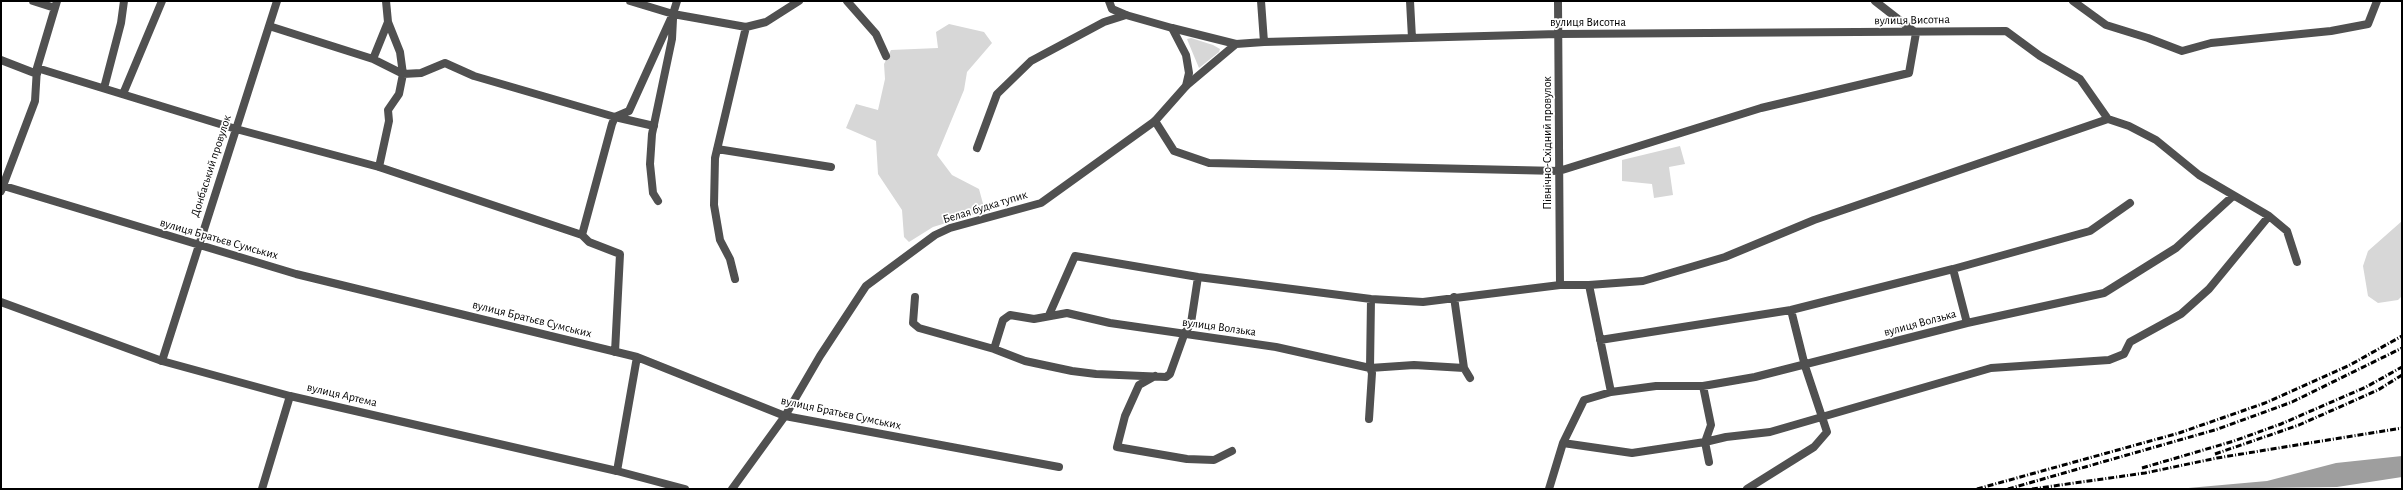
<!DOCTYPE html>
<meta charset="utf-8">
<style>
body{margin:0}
#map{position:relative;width:2403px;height:490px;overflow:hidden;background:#fff;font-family:"Alegreya Sans",sans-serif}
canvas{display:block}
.frame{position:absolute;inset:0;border:2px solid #000;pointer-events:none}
</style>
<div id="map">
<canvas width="2403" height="490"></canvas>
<div class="frame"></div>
</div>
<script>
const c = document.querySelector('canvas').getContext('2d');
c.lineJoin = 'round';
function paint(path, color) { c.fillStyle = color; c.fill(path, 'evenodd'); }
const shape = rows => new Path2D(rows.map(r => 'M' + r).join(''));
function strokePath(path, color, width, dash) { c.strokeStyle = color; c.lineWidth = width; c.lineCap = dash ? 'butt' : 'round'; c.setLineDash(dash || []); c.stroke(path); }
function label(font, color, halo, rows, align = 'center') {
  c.font = font + ' "Alegreya Sans",sans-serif'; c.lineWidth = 3.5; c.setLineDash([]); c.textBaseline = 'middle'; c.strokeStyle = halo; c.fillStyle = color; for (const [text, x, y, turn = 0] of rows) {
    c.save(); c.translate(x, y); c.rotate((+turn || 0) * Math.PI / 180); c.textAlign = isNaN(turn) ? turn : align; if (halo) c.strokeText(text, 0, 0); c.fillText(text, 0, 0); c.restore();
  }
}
const green = shape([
 [949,24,984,32,992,43,967,72,964,90,937,155,952,175,979,189,985,211,933,227,909,242,904,237,902,210,878,174,876,141,846,128,856,104,878,110,885,79,884,64,891,50,938,48,936,32],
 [1191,38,1213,45,1220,49,1219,52,1199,68,1189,44,1187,39],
 [1680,146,1685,164,1669,167,1673,195,1654,198,1652,184,1622,181,1622,160],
 [2402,221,2402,296,2398,300,2378,303,2368,296,2363,266,2368,251]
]);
const water = shape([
 [2402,456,2402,477,2337,487,2177,489,2267,481,2336,463]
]);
const minor = shape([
 [33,1,55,8],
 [630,1,673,14,746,27,766,22,799,1],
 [847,1,876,34,886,56],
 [1261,1,1264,42],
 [1410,1,1412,38],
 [1558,1,1560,285],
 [2073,1,2106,25,2148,38,2182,51,2211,43,2331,31,2368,24,2377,1],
 [269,26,373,59,403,74,421,73,445,63,474,76,615,117,654,126],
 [1172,28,1236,44],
 [373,59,388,22,386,1],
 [1,60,37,74],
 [37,68,236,129,379,167,582,235,589,242,620,254,615,352],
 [1186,86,1236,44,1264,42,1558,34,2006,31,2040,56,2080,79,2108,119],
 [104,88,121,23,124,1],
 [123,94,162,1],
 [1155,121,1174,151,1209,163,1559,171,1761,108,1909,73,1916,33,1875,1],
 [977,148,997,94,1031,61,1104,22,1126,15],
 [717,149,831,167],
 [379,167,389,121,388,110,399,94,403,74,400,52,388,22],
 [1,185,296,274,637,357,785,416,1059,467],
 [1,191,35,101,37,68,57,1],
 [658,201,653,193,650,164,652,134,672,39,673,19],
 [582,235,612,124,615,117,629,111,673,14,677,1],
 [1953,269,1967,323],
 [735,279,730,259,720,240,714,205,715,158,746,27],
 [1589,285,1611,392],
 [915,297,913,323,919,328,994,349,1025,361,1072,371,1096,374,1166,377,1170,374,1184,335,1191,323,1198,277],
 [1454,297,1464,368,1470,378],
 [1049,315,1075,256,1198,277,1371,299,1423,302,1560,285,1589,285,1643,281,1725,257,1814,220,2108,119,2129,126,2156,140,2199,175,2269,216,2287,231,2297,262],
 [1600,340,1791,310,1953,269,2090,231,2130,203],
 [994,349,1003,320,1010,315,1034,319,1067,313,1110,323,1276,347,1370,368,1414,365,1464,368],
 [162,361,277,1],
 [1155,376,1139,385,1125,416,1117,447,1187,459,1214,460,1232,451],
 [1703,386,1711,425,1705,442,1709,462],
 [1369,419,1372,373,1370,368,1371,299],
 [1563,443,1632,453,1705,442,1726,437,1770,432,1991,368,2109,360,2124,354,2130,342,2181,314,2209,289,2269,216],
 [617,471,637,357],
 [262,489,290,396],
 [1549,489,1563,443,1584,400,1611,392,1656,386,1703,386,1755,377,1967,323,2104,293,2176,248,2233,196],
 [1747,489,1814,447,1827,432,1805,366,1791,310]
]);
const tertiary = shape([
 [1,302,162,361,290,396,617,471,685,489],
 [732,489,785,416,820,356,866,286,935,235,950,228,1041,203,1155,121,1186,86,1189,73,1186,55,1172,28,1126,15,1112,9,1109,1]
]);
const rail = shape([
 [2215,454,2299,425,2378,390,2402,375],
 [2142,468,2234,441,2281,424,2366,387,2402,367],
 [1977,489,2179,433,2265,403,2348,366,2402,336],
 [2008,489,2218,429,2292,402,2402,348],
 [2032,489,2145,473,2217,458,2402,428]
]);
const streetNames = [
 ["вулиця Висотна",1912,20,-1],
 ["вулиця Висотна",1588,22],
 ["Північно-Східний провулок",1547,143,-90],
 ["Донбаський провулок",211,166,-72],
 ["Белая будка тупик",985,207,-17],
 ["вулиця Братьєв Сумських",219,239,16],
 ["вулиця Братьєв Сумських",532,319,14],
 ["вулиця Волзька",1920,323,-15],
 ["вулиця Волзька",1219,327,8],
 ["вулиця Артема",342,395,13],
 ["вулиця Братьєв Сумських",841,413,12]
];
paint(green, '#d7d7d7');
paint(water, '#9e9e9e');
strokePath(minor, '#505050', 8);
strokePath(tertiary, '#505050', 8);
strokePath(rail, '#000', 3, [6, 2, 1, 2]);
label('12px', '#000', '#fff', streetNames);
</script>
